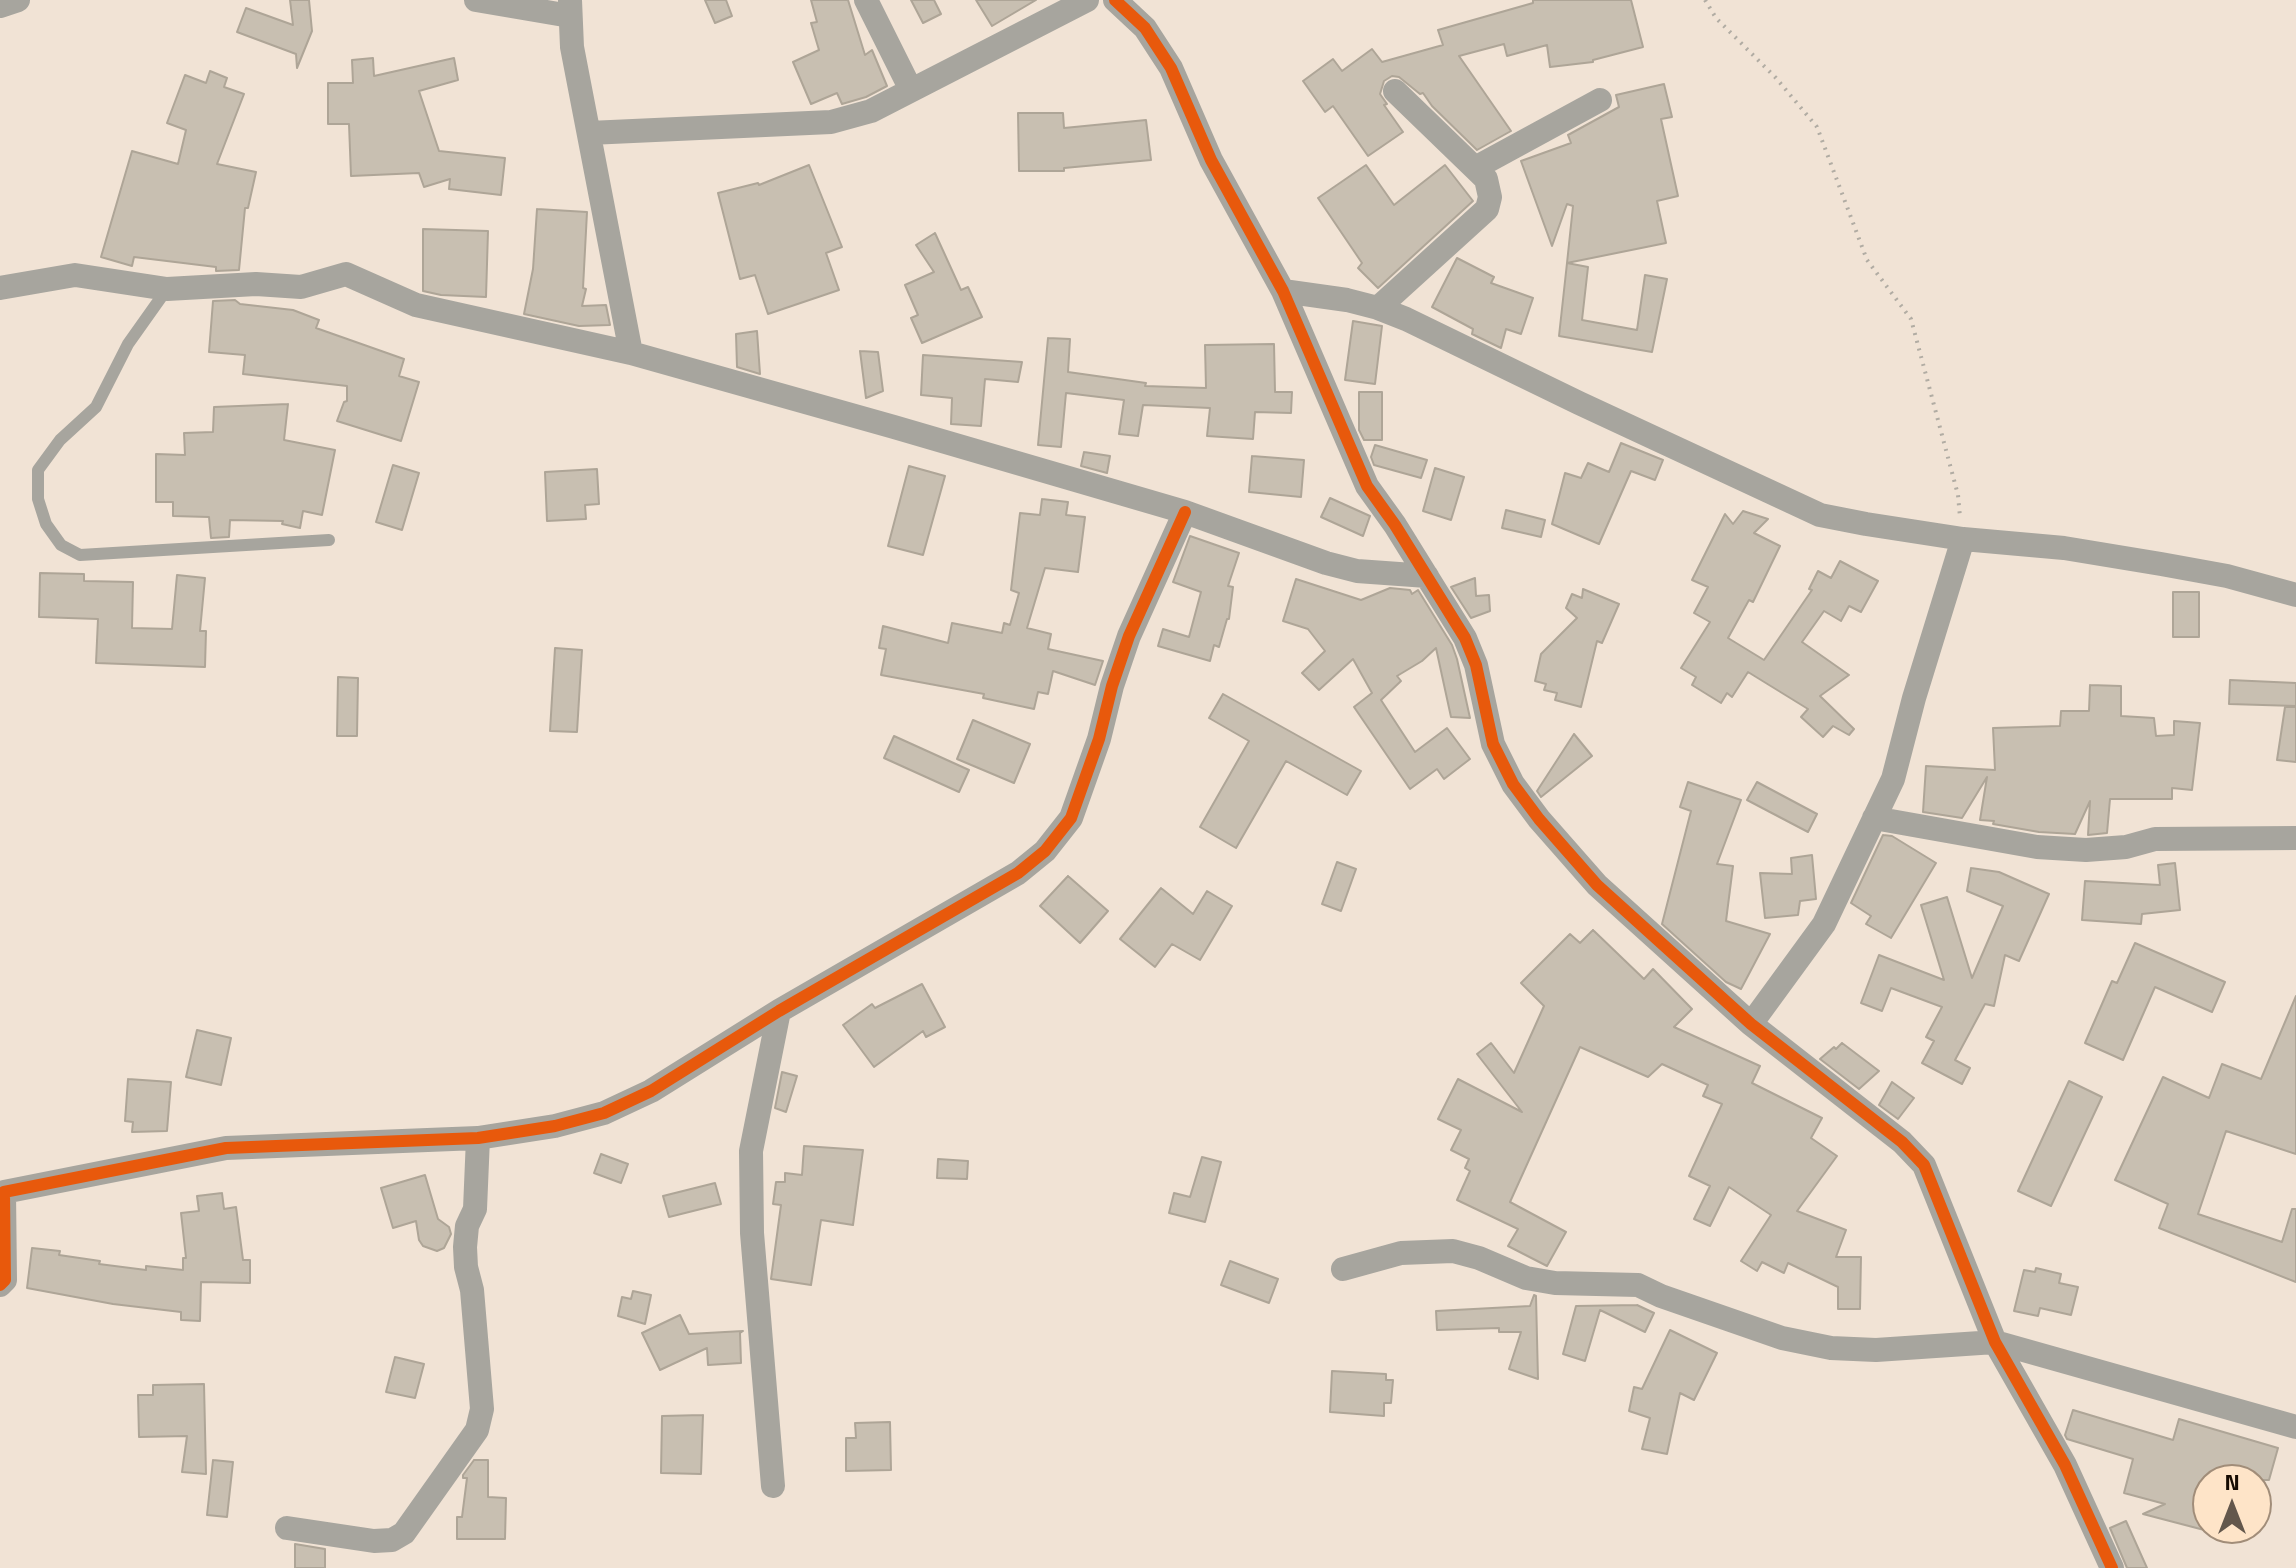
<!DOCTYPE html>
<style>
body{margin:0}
#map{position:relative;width:2296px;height:1568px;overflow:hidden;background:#f1e3d5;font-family:"Titillium Web",sans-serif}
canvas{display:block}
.north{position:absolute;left:2192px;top:1464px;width:80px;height:80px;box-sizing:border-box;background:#fee4c8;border:2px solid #a18d79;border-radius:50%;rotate:0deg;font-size:22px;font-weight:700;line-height:32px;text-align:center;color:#160b02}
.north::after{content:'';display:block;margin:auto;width:28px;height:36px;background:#63574c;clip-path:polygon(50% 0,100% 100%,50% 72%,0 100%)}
</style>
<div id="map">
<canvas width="2296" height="1568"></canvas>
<div class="north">N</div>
</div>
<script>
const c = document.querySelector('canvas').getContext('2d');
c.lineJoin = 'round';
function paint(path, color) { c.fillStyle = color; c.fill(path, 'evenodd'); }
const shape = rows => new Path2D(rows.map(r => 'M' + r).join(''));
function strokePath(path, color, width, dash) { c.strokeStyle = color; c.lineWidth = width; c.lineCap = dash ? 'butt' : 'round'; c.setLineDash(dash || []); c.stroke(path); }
const building = shape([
 [290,0,309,0,312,31,297,68,296,54,237,32,246,8,293,25,290,0],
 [705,0,726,0,732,16,715,23,705,0],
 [811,0,848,0,865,55,872,50,887,86,866,97,842,104,837,93,811,104,793,62,819,50,811,23,817,22,811,0],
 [911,0,934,0,941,14,923,23,911,0],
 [976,0,1036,0,992,26,976,0],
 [1533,0,1631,0,1643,47,1593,60,1593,62,1550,67,1547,45,1507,56,1504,44,1459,56,1511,131,1477,150,1432,106,1423,93,1420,94,1399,77,1392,76,1384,81,1380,94,1387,104,1384,105,1403,132,1368,156,1333,106,1325,112,1303,81,1333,59,1342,71,1372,49,1382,62,1443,45,1438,30,1533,3,1533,0],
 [373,58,374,76,454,58,458,80,419,91,439,151,505,158,501,195,449,189,450,179,424,187,419,173,351,176,349,124,328,124,328,83,353,83,352,60,373,58],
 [210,71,227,78,224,87,244,94,217,164,256,172,248,208,245,208,239,270,216,271,216,267,134,257,132,266,101,257,132,151,178,164,186,130,167,123,185,75,206,83,210,71],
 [1664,84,1672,117,1661,119,1678,196,1657,201,1666,243,1567,263,1573,206,1567,204,1552,246,1521,161,1571,143,1568,135,1619,107,1616,95,1664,84],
 [1018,113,1063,113,1064,128,1146,120,1151,160,1064,168,1064,171,1019,171,1018,113],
 [809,165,842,247,826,253,839,290,768,314,755,275,740,279,718,193,758,183,759,185,809,165],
 [1366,165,1394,205,1445,165,1473,201,1378,288,1358,268,1362,263,1318,198,1366,165],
 [537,209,587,212,583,288,586,289,582,306,606,305,610,325,579,326,524,314,533,269,537,209],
 [423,229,488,231,486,297,441,295,423,291,423,229],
 [935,233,961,290,968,287,982,317,922,343,911,318,918,315,905,285,934,272,916,245,935,233],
 [1457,258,1494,277,1491,283,1533,298,1521,334,1506,329,1501,348,1472,334,1473,329,1432,307,1457,258],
 [1567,263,1588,267,1582,320,1637,330,1645,275,1667,279,1652,352,1559,336,1567,263],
 [235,300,240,304,293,310,319,320,316,328,404,359,399,376,419,382,401,441,337,421,344,402,347,401,347,386,243,374,245,355,209,352,213,301,235,300],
 [1353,321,1382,326,1375,384,1345,380,1353,321],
 [757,331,760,374,737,367,736,334,757,331],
 [1048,338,1070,339,1068,372,1146,383,1145,386,1206,388,1205,345,1274,344,1275,392,1292,392,1291,413,1255,412,1253,439,1207,436,1210,408,1143,405,1138,436,1119,434,1124,400,1066,393,1061,447,1038,445,1048,338],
 [860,351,878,352,883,391,866,398,860,351],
 [923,355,1022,362,1018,382,985,379,981,426,951,424,952,398,921,395,923,355],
 [1359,392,1382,392,1382,440,1364,440,1359,430,1359,392],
 [288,404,284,440,335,450,322,515,303,511,300,528,282,524,283,521,230,520,229,537,211,538,209,517,173,516,173,502,156,502,156,454,185,455,184,433,213,432,214,407,288,404],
 [1621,443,1663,460,1655,480,1631,471,1599,544,1552,524,1565,473,1581,478,1588,463,1609,472,1621,443],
 [1375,445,1427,460,1421,478,1374,465,1371,457,1375,445],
 [1084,452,1110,456,1107,473,1081,466,1084,452],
 [1252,456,1304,460,1301,497,1249,492,1252,456],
 [393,465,419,473,402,530,376,522,393,465],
 [909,466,945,476,923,555,888,546,909,466],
 [1435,468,1464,477,1451,520,1423,511,1435,468],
 [597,469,599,504,585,505,586,519,547,521,545,472,597,469],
 [1330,498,1370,516,1363,536,1321,517,1330,498],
 [1042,499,1068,502,1066,515,1085,517,1078,572,1045,568,1027,628,1051,634,1048,649,1103,661,1095,685,1053,671,1048,694,1038,692,1034,709,983,698,984,694,881,675,886,649,879,648,883,626,948,643,952,623,1002,633,1004,623,1010,625,1019,593,1011,590,1020,513,1040,515,1042,499],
 [1506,510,1545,520,1541,537,1502,528,1506,510],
 [1743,511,1768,519,1754,533,1780,546,1753,602,1749,600,1728,638,1764,660,1812,590,1809,589,1818,571,1831,578,1840,561,1878,581,1861,612,1849,606,1841,621,1824,611,1802,642,1849,675,1820,696,1854,729,1849,735,1833,726,1823,737,1801,717,1808,709,1748,672,1732,697,1727,693,1721,703,1692,685,1696,677,1681,668,1710,622,1694,613,1708,587,1692,580,1725,514,1733,524,1743,511],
 [1190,536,1239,553,1228,586,1233,587,1229,619,1227,619,1219,647,1214,645,1210,661,1158,646,1163,629,1189,637,1201,592,1173,582,1190,536],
 [40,573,84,574,84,581,133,582,132,628,172,629,177,575,205,578,200,631,206,631,205,667,96,663,98,619,39,617,40,573],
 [1475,578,1476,596,1489,595,1490,611,1471,618,1451,587,1475,578],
 [1296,579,1361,600,1390,588,1410,590,1412,594,1418,590,1452,645,1457,659,1470,718,1451,717,1436,648,1422,661,1397,676,1401,681,1381,700,1415,752,1447,728,1470,759,1444,779,1437,769,1410,789,1354,707,1372,693,1353,659,1319,690,1302,673,1325,651,1308,629,1283,621,1296,579],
 [1583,589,1619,604,1602,643,1597,641,1581,707,1555,700,1557,693,1544,690,1546,684,1535,681,1541,654,1577,618,1566,608,1572,594,1582,598,1583,589],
 [2173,592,2199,592,2199,637,2173,637,2173,592],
 [555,648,582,650,577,732,550,731,555,648],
 [338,677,358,678,357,736,337,736,338,677],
 [2230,680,2296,683,2296,706,2229,704,2230,680],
 [2090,685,2121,686,2121,716,2154,718,2156,736,2174,735,2174,721,2200,723,2192,790,2172,788,2172,799,2110,799,2107,833,2088,835,2090,801,2075,834,2039,832,1993,824,1994,821,1980,820,1987,777,1962,818,1923,812,1926,766,1995,770,1993,728,2060,726,2061,711,2089,711,2090,685],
 [1223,694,1361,771,1347,795,1286,761,1236,848,1200,827,1249,741,1209,718,1223,694],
 [2285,707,2296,707,2296,762,2277,760,2285,707],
 [973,720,1030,744,1014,783,957,759,973,720],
 [1574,734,1592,756,1541,797,1537,791,1574,734],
 [894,736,969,770,959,792,884,758,894,736],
 [1688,782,1741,800,1717,864,1733,866,1726,921,1770,934,1741,989,1726,982,1662,924,1691,811,1680,807,1688,782],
 [1757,782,1817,814,1808,832,1747,800,1757,782],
 [1883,835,1892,836,1936,863,1891,938,1866,924,1871,916,1851,903,1883,835],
 [1812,855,1816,899,1800,901,1798,915,1765,918,1760,873,1792,874,1791,858,1812,855],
 [1337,862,1356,869,1341,911,1322,904,1337,862],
 [2175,863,2180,910,2142,914,2141,924,2082,920,2085,881,2160,885,2158,865,2175,863],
 [1971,868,1999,872,2049,894,2019,961,2005,955,1994,1006,1985,1004,1955,1060,1970,1068,1962,1084,1922,1063,1934,1041,1926,1037,1942,1007,1891,988,1882,1011,1861,1003,1879,955,1944,980,1921,905,1947,897,1972,978,2003,906,1967,891,1971,868],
 [1068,876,1108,911,1080,943,1040,906,1068,876],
 [1161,888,1193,914,1207,891,1232,906,1200,960,1172,944,1155,967,1120,939,1161,888],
 [1593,930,1644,979,1653,969,1692,1009,1674,1027,1760,1066,1752,1083,1822,1118,1811,1138,1837,1156,1797,1211,1846,1230,1836,1257,1861,1257,1860,1309,1838,1309,1838,1287,1788,1263,1784,1273,1762,1262,1757,1271,1741,1261,1771,1215,1729,1187,1710,1226,1694,1219,1710,1186,1689,1176,1722,1104,1703,1096,1708,1085,1662,1064,1648,1077,1580,1047,1510,1202,1566,1232,1547,1266,1508,1246,1518,1229,1457,1200,1470,1171,1465,1168,1469,1159,1451,1150,1461,1130,1438,1119,1458,1079,1522,1112,1477,1054,1491,1043,1514,1073,1544,1006,1521,983,1570,934,1580,943,1593,930],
 [2135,943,2225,982,2212,1012,2155,987,2123,1060,2085,1043,2112,981,2117,983,2135,943],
 [922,984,945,1027,926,1037,923,1031,874,1067,843,1025,872,1004,875,1008,922,984],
 [2296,996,2296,1154,2226,1131,2198,1214,2282,1242,2292,1209,2296,1209,2296,1282,2159,1228,2168,1204,2115,1180,2163,1077,2209,1098,2222,1064,2261,1079,2296,996],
 [197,1030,231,1038,221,1085,186,1077,197,1030],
 [1842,1043,1879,1071,1859,1089,1820,1059,1834,1047,1836,1049,1842,1043],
 [782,1072,797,1076,786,1112,775,1108,782,1072],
 [128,1079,171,1082,167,1131,132,1132,133,1122,125,1121,128,1079],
 [2069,1081,2102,1097,2051,1206,2018,1191,2069,1081],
 [1892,1082,1914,1098,1898,1119,1879,1105,1892,1082],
 [804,1146,863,1150,853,1225,821,1220,811,1285,771,1279,781,1205,773,1204,776,1182,785,1182,785,1173,802,1175,804,1146],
 [601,1154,628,1164,621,1183,594,1173,601,1154],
 [1202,1157,1221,1162,1205,1222,1169,1213,1174,1193,1190,1197,1202,1157],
 [938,1159,968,1161,967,1179,937,1178,938,1159],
 [425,1175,438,1219,449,1227,451,1234,444,1248,437,1251,423,1246,419,1240,416,1221,393,1228,381,1188,425,1175],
 [715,1183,721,1204,669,1217,663,1196,715,1183],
 [222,1193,224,1209,236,1207,243,1260,250,1260,250,1283,201,1282,200,1321,181,1320,181,1312,113,1304,27,1288,32,1248,60,1251,59,1255,100,1261,99,1264,146,1270,146,1266,183,1270,183,1258,186,1258,181,1213,199,1211,197,1196,222,1193],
 [1230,1261,1278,1279,1269,1303,1221,1285,1230,1261],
 [2036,1268,2061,1274,2059,1283,2078,1287,2071,1315,2040,1308,2038,1316,2014,1311,2024,1270,2035,1272,2036,1268],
 [633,1291,651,1295,645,1324,618,1316,622,1297,631,1299,633,1291],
 [1534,1295,1536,1296,1538,1379,1509,1369,1521,1332,1499,1332,1499,1328,1437,1330,1436,1311,1530,1306,1534,1295],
 [1637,1305,1654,1313,1645,1332,1600,1310,1585,1361,1563,1354,1576,1306,1637,1305],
 [680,1315,689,1334,743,1331,740,1333,741,1363,708,1365,707,1348,660,1370,642,1333,680,1315],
 [1670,1330,1717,1353,1694,1400,1680,1393,1667,1454,1642,1449,1650,1418,1629,1411,1634,1387,1642,1389,1670,1330],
 [395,1357,424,1364,415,1398,386,1392,395,1357],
 [1332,1371,1386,1374,1386,1380,1393,1380,1391,1403,1384,1403,1384,1416,1330,1412,1332,1371],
 [204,1384,206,1474,182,1472,187,1436,139,1437,138,1395,153,1395,153,1385,204,1384],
 [2073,1410,2173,1440,2179,1419,2278,1448,2269,1480,2208,1480,2208,1531,2143,1514,2165,1504,2124,1493,2133,1459,2067,1439,2065,1435,2073,1410],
 [703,1415,701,1474,661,1473,662,1416,703,1415],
 [890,1422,891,1470,846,1471,846,1438,856,1438,855,1423,890,1422],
 [213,1460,233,1462,227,1517,207,1515,213,1460],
 [474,1460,488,1460,488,1497,506,1498,505,1539,457,1539,457,1517,462,1517,467,1478,463,1478,463,1475,474,1460],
 [2126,1521,2147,1568,2127,1568,2110,1528,2126,1521],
 [295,1544,325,1549,325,1568,295,1568,295,1544]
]);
const path = shape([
 [1705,0,1716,18,1776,78,1817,127,1867,260,1911,319,1958,495,1960,517]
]);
const lane = shape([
 [167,289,128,344,96,407,60,440,38,470,38,499,46,524,61,545,80,555,329,540]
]);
const street = shape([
 [476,0,570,16],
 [570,0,572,47,631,353],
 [866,0,911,90],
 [1115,0,1145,28,1171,68,1211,160,1283,291,1367,486,1395,525,1465,638,1476,665,1493,744,1513,784,1539,819,1597,885,1751,1024,1902,1142,1924,1165,1995,1342,2065,1465,2112,1568],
 [0,6,18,0],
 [589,133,831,122,871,111,1087,0],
 [1475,168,1600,100],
 [0,288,75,275,167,289,256,284,301,287,346,274,416,305,631,353,894,427,1185,512,1326,563,1357,571,1427,576],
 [1283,291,1347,300,1378,308,1406,319,1579,403,1820,515,1866,524,1963,539,2064,548,2161,564,2227,576,2296,595],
 [1378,308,1487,209,1490,197,1486,179,1395,91],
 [1874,818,2037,847,2086,850,2126,847,2155,839,2296,838],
 [1751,1024,1824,924,1893,779,1914,698,1963,539],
 [1343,1269,1401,1253,1453,1251,1479,1258,1526,1278,1555,1283,1638,1285,1661,1296,1782,1338,1831,1348,1876,1350,1995,1342,2296,1427],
 [0,1285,5,1280,4,1192,226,1148,478,1138,555,1126,604,1113,651,1091,779,1011,1018,873,1045,851,1071,818,1099,739,1112,686,1129,636,1185,512],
 [773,1486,752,1233,751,1151,779,1011],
 [287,1528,374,1541,392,1540,404,1533,477,1430,482,1409,472,1290,466,1267,465,1247,467,1226,475,1209,478,1138]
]);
const cycleway = shape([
 [1115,0,1145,28,1171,68,1211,160,1283,291,1367,486,1395,525,1465,638,1476,665,1493,744,1513,784,1539,819,1597,885,1751,1024,1902,1142,1924,1165,1995,1342,2065,1465,2112,1568],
 [0,1285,5,1280,4,1192,226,1148,478,1138,555,1126,604,1113,651,1091,779,1011,1018,873,1045,851,1071,818,1099,739,1112,686,1129,636,1185,512]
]);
paint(building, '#c8bfb1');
strokePath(building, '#aea597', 2);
strokePath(path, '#b1aca3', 4, [2, 6]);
strokePath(lane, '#a7a59e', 12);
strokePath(street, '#a7a59e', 24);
strokePath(cycleway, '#e8590c', 12);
</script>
